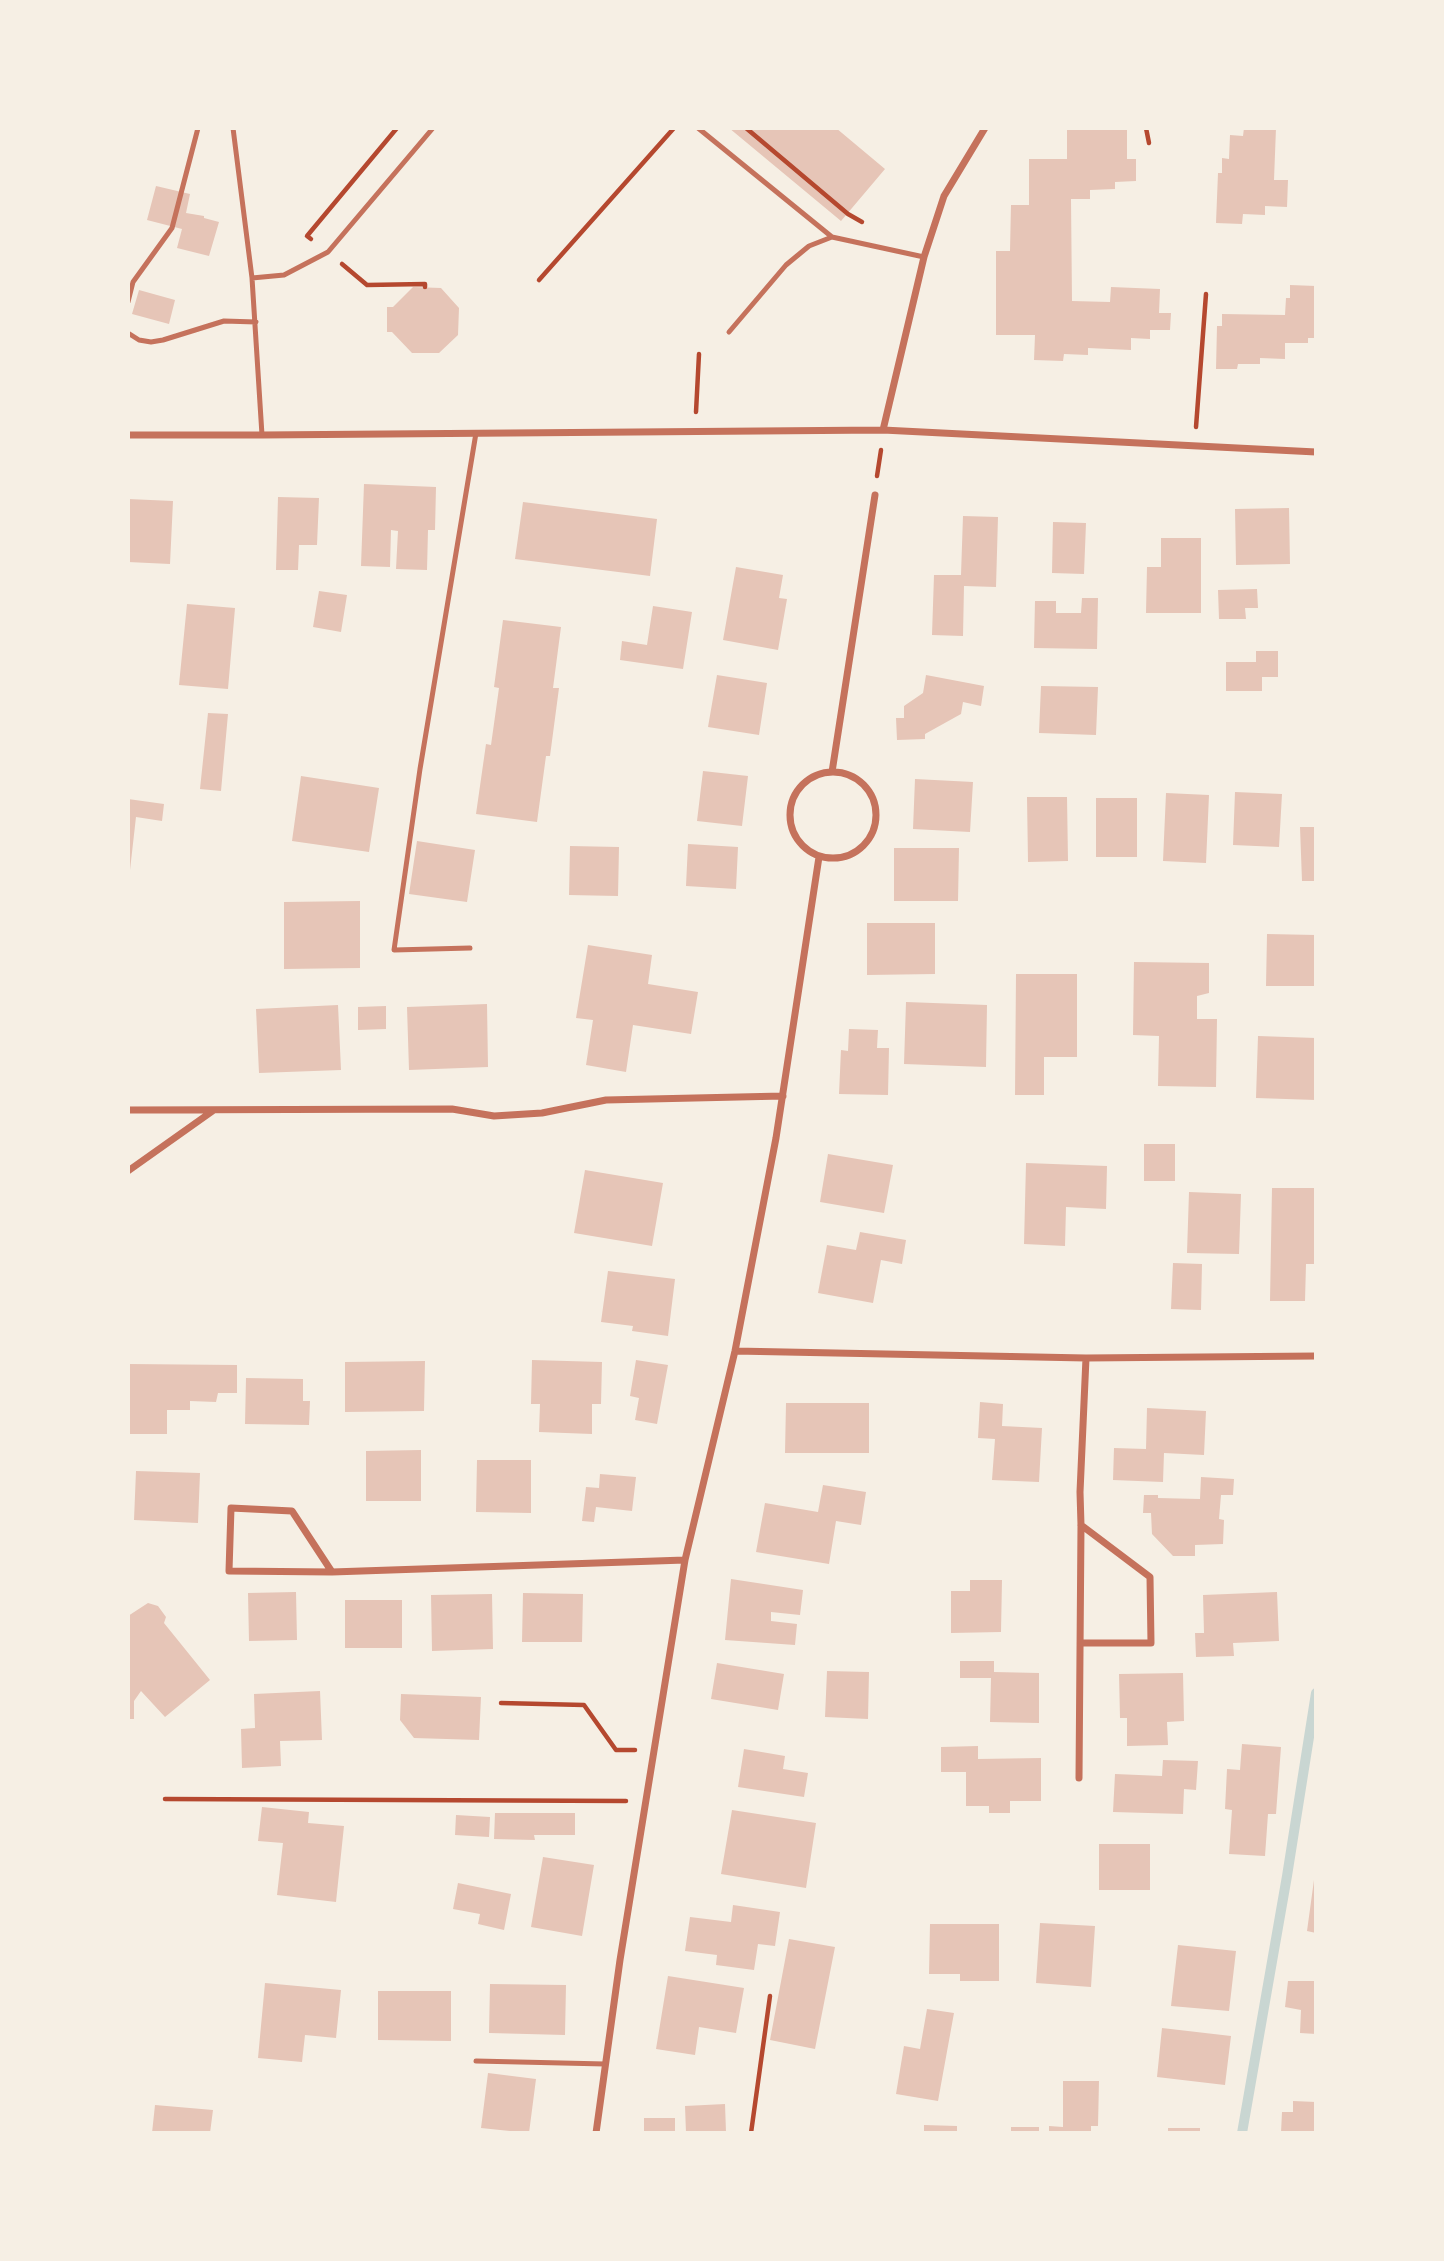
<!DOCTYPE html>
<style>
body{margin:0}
#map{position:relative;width:1444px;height:2261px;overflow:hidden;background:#f6efe4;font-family:"Open Sans",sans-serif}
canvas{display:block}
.frame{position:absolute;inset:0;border:130px solid #f6efe4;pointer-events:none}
</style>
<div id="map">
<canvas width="1444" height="2261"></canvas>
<div class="frame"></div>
</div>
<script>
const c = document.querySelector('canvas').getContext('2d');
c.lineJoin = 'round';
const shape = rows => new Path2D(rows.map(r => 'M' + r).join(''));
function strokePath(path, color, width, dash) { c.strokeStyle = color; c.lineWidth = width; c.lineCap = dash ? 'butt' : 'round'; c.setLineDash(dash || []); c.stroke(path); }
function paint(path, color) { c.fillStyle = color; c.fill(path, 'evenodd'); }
const stream = shape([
 [1242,2133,1287,1876,1316,1693]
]);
const building = shape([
 [729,128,836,128,885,169,841,221],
 [1067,128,1127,128,1127,159,1136,159,1136,181,1115,182,1115,189,1090,190,1090,199,1071,199,1072,301,1110,302,1111,287,1160,289,1159,313,1171,313,1170,330,1150,330,1150,339,1131,338,1131,350,1088,348,1088,355,1064,354,1063,361,1034,360,1035,335,996,335,996,251,1010,251,1011,205,1029,205,1029,159,1067,159],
 [1244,128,1276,128,1274,180,1288,180,1287,207,1265,206,1265,215,1243,214,1242,224,1216,223,1218,173,1222,173,1222,158,1229,159,1230,135,1243,136],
 [156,186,190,194,186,213,204,216,204,218,219,222,209,256,177,248,182,229,147,220],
 [1290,285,1316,286,1316,338,1308,338,1308,343,1285,343,1285,359,1260,358,1260,364,1238,364,1237,369,1216,369,1217,326,1222,326,1222,314,1285,315,1286,298,1290,298],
 [413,287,441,288,459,308,458,335,439,353,412,353,392,332,387,332,387,307,393,307],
 [139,290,175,300,169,324,132,314],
 [364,484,436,487,435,530,428,530,427,570,396,569,398,531,391,530,390,567,361,566],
 [278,497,319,498,317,545,299,545,298,570,276,570],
 [128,499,173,501,170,564,128,562],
 [523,502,657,519,650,576,515,559],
 [1289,508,1290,564,1236,565,1235,509],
 [963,516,998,517,996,587,964,586,963,636,932,635,934,575,961,575],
 [1053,522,1086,523,1084,574,1052,573],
 [1161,538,1201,538,1201,613,1146,613,1147,567,1161,567],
 [736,567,783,575,779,598,787,599,778,650,723,640],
 [1257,589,1258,608,1245,608,1246,619,1219,619,1218,590],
 [319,591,347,595,341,632,313,627],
 [1082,598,1098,598,1097,649,1034,648,1035,601,1056,601,1056,613,1081,613],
 [187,604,235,608,228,689,179,685],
 [653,606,692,612,683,669,620,660,622,641,647,645],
 [503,620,561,627,553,688,559,688,550,756,546,756,537,822,476,814,486,744,491,745,499,688,494,687],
 [1256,651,1278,651,1278,677,1262,677,1262,691,1226,691,1226,662,1256,662],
 [717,675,767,683,759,735,708,727],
 [926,675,984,686,981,706,963,702,961,714,925,734,925,739,897,740,896,718,904,718,904,706,923,693],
 [1041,686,1098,687,1096,735,1039,733],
 [208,713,228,714,221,791,200,789],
 [703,771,748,776,742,826,697,821],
 [301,776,379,788,369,852,292,841],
 [915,779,973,782,970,832,913,829],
 [1235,792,1282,794,1279,847,1233,845],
 [1166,793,1209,795,1206,863,1163,861],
 [1027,797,1067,797,1068,861,1028,862],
 [1096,798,1137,798,1137,857,1096,857],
 [128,799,164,804,162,821,136,817,130,870,128,870],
 [1300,827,1316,827,1316,881,1302,881],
 [417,841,475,850,467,902,409,894],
 [688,844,738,847,736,889,686,886],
 [570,846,619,847,618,896,569,895],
 [894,848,959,848,958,901,894,901],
 [360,901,360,968,284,969,284,902],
 [867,923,935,923,935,974,867,975],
 [1267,934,1316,935,1316,986,1266,986],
 [588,945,652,955,648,984,698,992,691,1034,633,1025,626,1072,586,1065,593,1020,576,1018],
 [1134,962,1209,963,1209,993,1197,996,1197,1019,1217,1019,1216,1087,1158,1086,1159,1036,1133,1035],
 [1016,974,1077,974,1077,1057,1044,1057,1044,1095,1015,1095],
 [906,1002,987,1005,986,1067,904,1064],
 [487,1004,488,1067,409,1070,407,1007],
 [338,1005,341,1070,259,1073,256,1009],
 [386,1006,386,1029,358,1030,358,1007],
 [849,1029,878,1030,877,1048,889,1048,888,1095,839,1094,841,1050,848,1051],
 [1258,1036,1316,1038,1316,1100,1256,1098],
 [1144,1144,1175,1144,1175,1181,1144,1181],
 [828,1154,893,1165,884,1213,820,1202],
 [1026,1163,1107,1166,1106,1209,1066,1207,1065,1246,1024,1244],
 [585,1170,663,1183,652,1246,574,1233],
 [1272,1188,1316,1188,1316,1264,1306,1264,1305,1301,1270,1301],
 [1189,1192,1241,1194,1239,1254,1187,1253],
 [860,1232,906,1240,902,1264,881,1260,873,1303,818,1293,827,1245,856,1250],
 [1173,1263,1202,1264,1201,1310,1171,1309],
 [608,1271,675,1279,668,1336,632,1331,633,1326,601,1322],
 [532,1360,602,1362,601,1404,592,1404,592,1434,539,1432,540,1404,531,1404],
 [636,1360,668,1365,657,1424,635,1420,639,1398,630,1396],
 [425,1361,424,1411,345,1412,345,1362],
 [128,1364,237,1365,237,1393,218,1393,216,1402,190,1401,190,1410,167,1410,167,1434,128,1434],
 [246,1378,303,1379,303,1401,310,1401,309,1425,245,1424],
 [980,1402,1003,1404,1002,1426,1042,1428,1039,1482,992,1480,995,1439,978,1438],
 [786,1403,869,1403,869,1453,785,1453],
 [1147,1408,1206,1411,1204,1455,1164,1453,1163,1482,1113,1480,1114,1448,1146,1449],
 [421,1450,421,1501,366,1501,366,1451],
 [477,1460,531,1460,531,1513,476,1512],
 [136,1471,200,1473,198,1523,134,1520],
 [600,1474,636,1477,632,1511,596,1507,594,1522,582,1521,586,1487,599,1488],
 [1201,1477,1234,1479,1233,1495,1221,1495,1219,1519,1224,1520,1223,1544,1195,1545,1195,1556,1173,1556,1152,1534,1151,1513,1143,1513,1144,1495,1158,1495,1158,1498,1200,1499],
 [823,1485,866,1492,861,1525,836,1521,829,1564,756,1552,765,1503,818,1512],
 [731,1579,803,1590,800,1615,771,1612,771,1621,797,1624,795,1645,725,1640],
 [970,1580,1002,1580,1001,1632,951,1633,951,1591,970,1591],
 [296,1592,297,1640,249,1641,248,1593],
 [1277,1592,1279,1641,1233,1643,1234,1656,1196,1657,1195,1633,1204,1633,1203,1595],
 [523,1593,583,1594,582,1642,522,1642],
 [492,1594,493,1649,432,1651,431,1595],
 [345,1600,402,1600,402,1648,345,1648],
 [148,1603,158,1606,166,1617,164,1623,210,1680,165,1717,141,1691,134,1701,134,1719,128,1719,128,1616],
 [960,1661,994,1661,994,1672,1039,1673,1039,1723,990,1722,991,1678,960,1678],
 [717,1663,784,1674,778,1710,711,1699],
 [827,1671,869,1672,868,1719,825,1717],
 [1183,1673,1184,1721,1167,1722,1168,1745,1127,1746,1127,1718,1120,1718,1119,1674],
 [320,1691,322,1740,280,1741,281,1766,242,1768,241,1729,255,1728,254,1694],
 [401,1694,481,1697,479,1740,414,1738,400,1720],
 [1242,1744,1281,1747,1276,1814,1268,1814,1265,1856,1229,1854,1232,1810,1225,1809,1227,1769,1240,1770],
 [978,1746,978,1759,1041,1758,1041,1801,1010,1801,1010,1813,989,1813,989,1806,966,1806,966,1772,941,1772,941,1747],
 [744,1749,785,1756,783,1769,808,1773,804,1797,738,1787],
 [1163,1760,1198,1761,1196,1790,1184,1789,1183,1814,1113,1812,1115,1774,1162,1776],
 [262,1807,309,1812,308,1823,344,1826,336,1902,277,1895,283,1843,258,1841],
 [732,1810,816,1823,806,1888,721,1874],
 [495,1813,575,1813,575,1835,534,1835,535,1840,494,1839],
 [456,1815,490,1817,489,1837,455,1835],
 [1099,1844,1150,1844,1150,1890,1099,1890],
 [543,1857,594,1865,582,1936,531,1927],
 [1314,1880,1316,1881,1316,1933,1307,1931],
 [458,1883,511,1894,504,1930,478,1924,480,1914,453,1909],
 [733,1905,780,1912,775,1946,758,1944,754,1970,716,1965,717,1955,685,1951,690,1917,731,1922],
 [1040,1923,1095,1926,1091,1987,1036,1983],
 [930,1924,999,1924,999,1981,960,1981,960,1974,929,1974],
 [789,1939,835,1947,815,2049,770,2040],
 [1178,1945,1236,1951,1229,2011,1171,2006],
 [668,1976,744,1988,736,2033,699,2027,695,2055,656,2049],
 [1288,1981,1316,1981,1316,2034,1300,2033,1301,2010,1285,2007],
 [265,1983,341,1990,336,2038,305,2035,302,2062,258,2058],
 [490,1984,566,1985,565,2035,489,2033],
 [378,1991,451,1991,451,2041,378,2040],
 [927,2009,954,2013,938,2101,896,2094,904,2046,920,2049],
 [1162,2028,1231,2036,1225,2085,1157,2077],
 [488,2073,536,2079,529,2133,481,2128],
 [1063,2081,1099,2081,1098,2126,1091,2126,1091,2133,1049,2133,1049,2126,1063,2127],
 [1293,2101,1316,2102,1316,2133,1281,2133,1282,2112,1293,2112],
 [725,2104,726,2132,686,2133,685,2106],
 [155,2105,213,2110,210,2133,152,2133],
 [644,2118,675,2118,675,2133,644,2133],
 [924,2125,957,2126,957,2133,924,2133],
 [1011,2127,1039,2127,1039,2133,1011,2133],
 [1168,2128,1200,2128,1200,2133,1168,2133]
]);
const path = shape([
 [746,128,848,214,862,222],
 [1146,128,1149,143],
 [311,239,307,236,397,128],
 [342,264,367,285,425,284,425,287],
 [539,280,674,128],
 [696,412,699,354],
 [1196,427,1206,294],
 [877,476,881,450],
 [501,1703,584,1705,616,1750,635,1750],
 [165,1799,626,1801],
 [751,2133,770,1996]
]);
const service = shape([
 [233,128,252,278,262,435],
 [698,128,832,237],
 [252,278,284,275,328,252,433,128],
 [128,302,133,282,172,228,198,128],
 [729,332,786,265,809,246,832,237,924,257],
 [128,333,139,340,151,342,163,340,224,321,256,322],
 [470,948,394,950,420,769,476,433],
 [476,2061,605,2064]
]);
const minor = shape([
 [883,430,924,257,944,196,985,128],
 [128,435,262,435,883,430,1316,452],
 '790 815a43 43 0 1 1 86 0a43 43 0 1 1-86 0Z',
 [832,772,875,495],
 [128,1110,452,1109,494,1116,542,1113,606,1100,783,1096],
 [128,1171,214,1110],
 [735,1351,1086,1358,1316,1356],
 [332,1572,229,1571,231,1508,292,1511,332,1572,685,1560],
 [1080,1643,1151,1643,1150,1577,1081,1525],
 [1079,1778,1081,1525,1080,1492,1086,1358],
 [596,2133,620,1960,685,1560,735,1351,776,1138,819,857]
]);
strokePath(stream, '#c9d6d2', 10);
paint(building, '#e6c5b7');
strokePath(path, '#b5482f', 4.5);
strokePath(service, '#c5725c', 5);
strokePath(minor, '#c5725c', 7);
</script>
